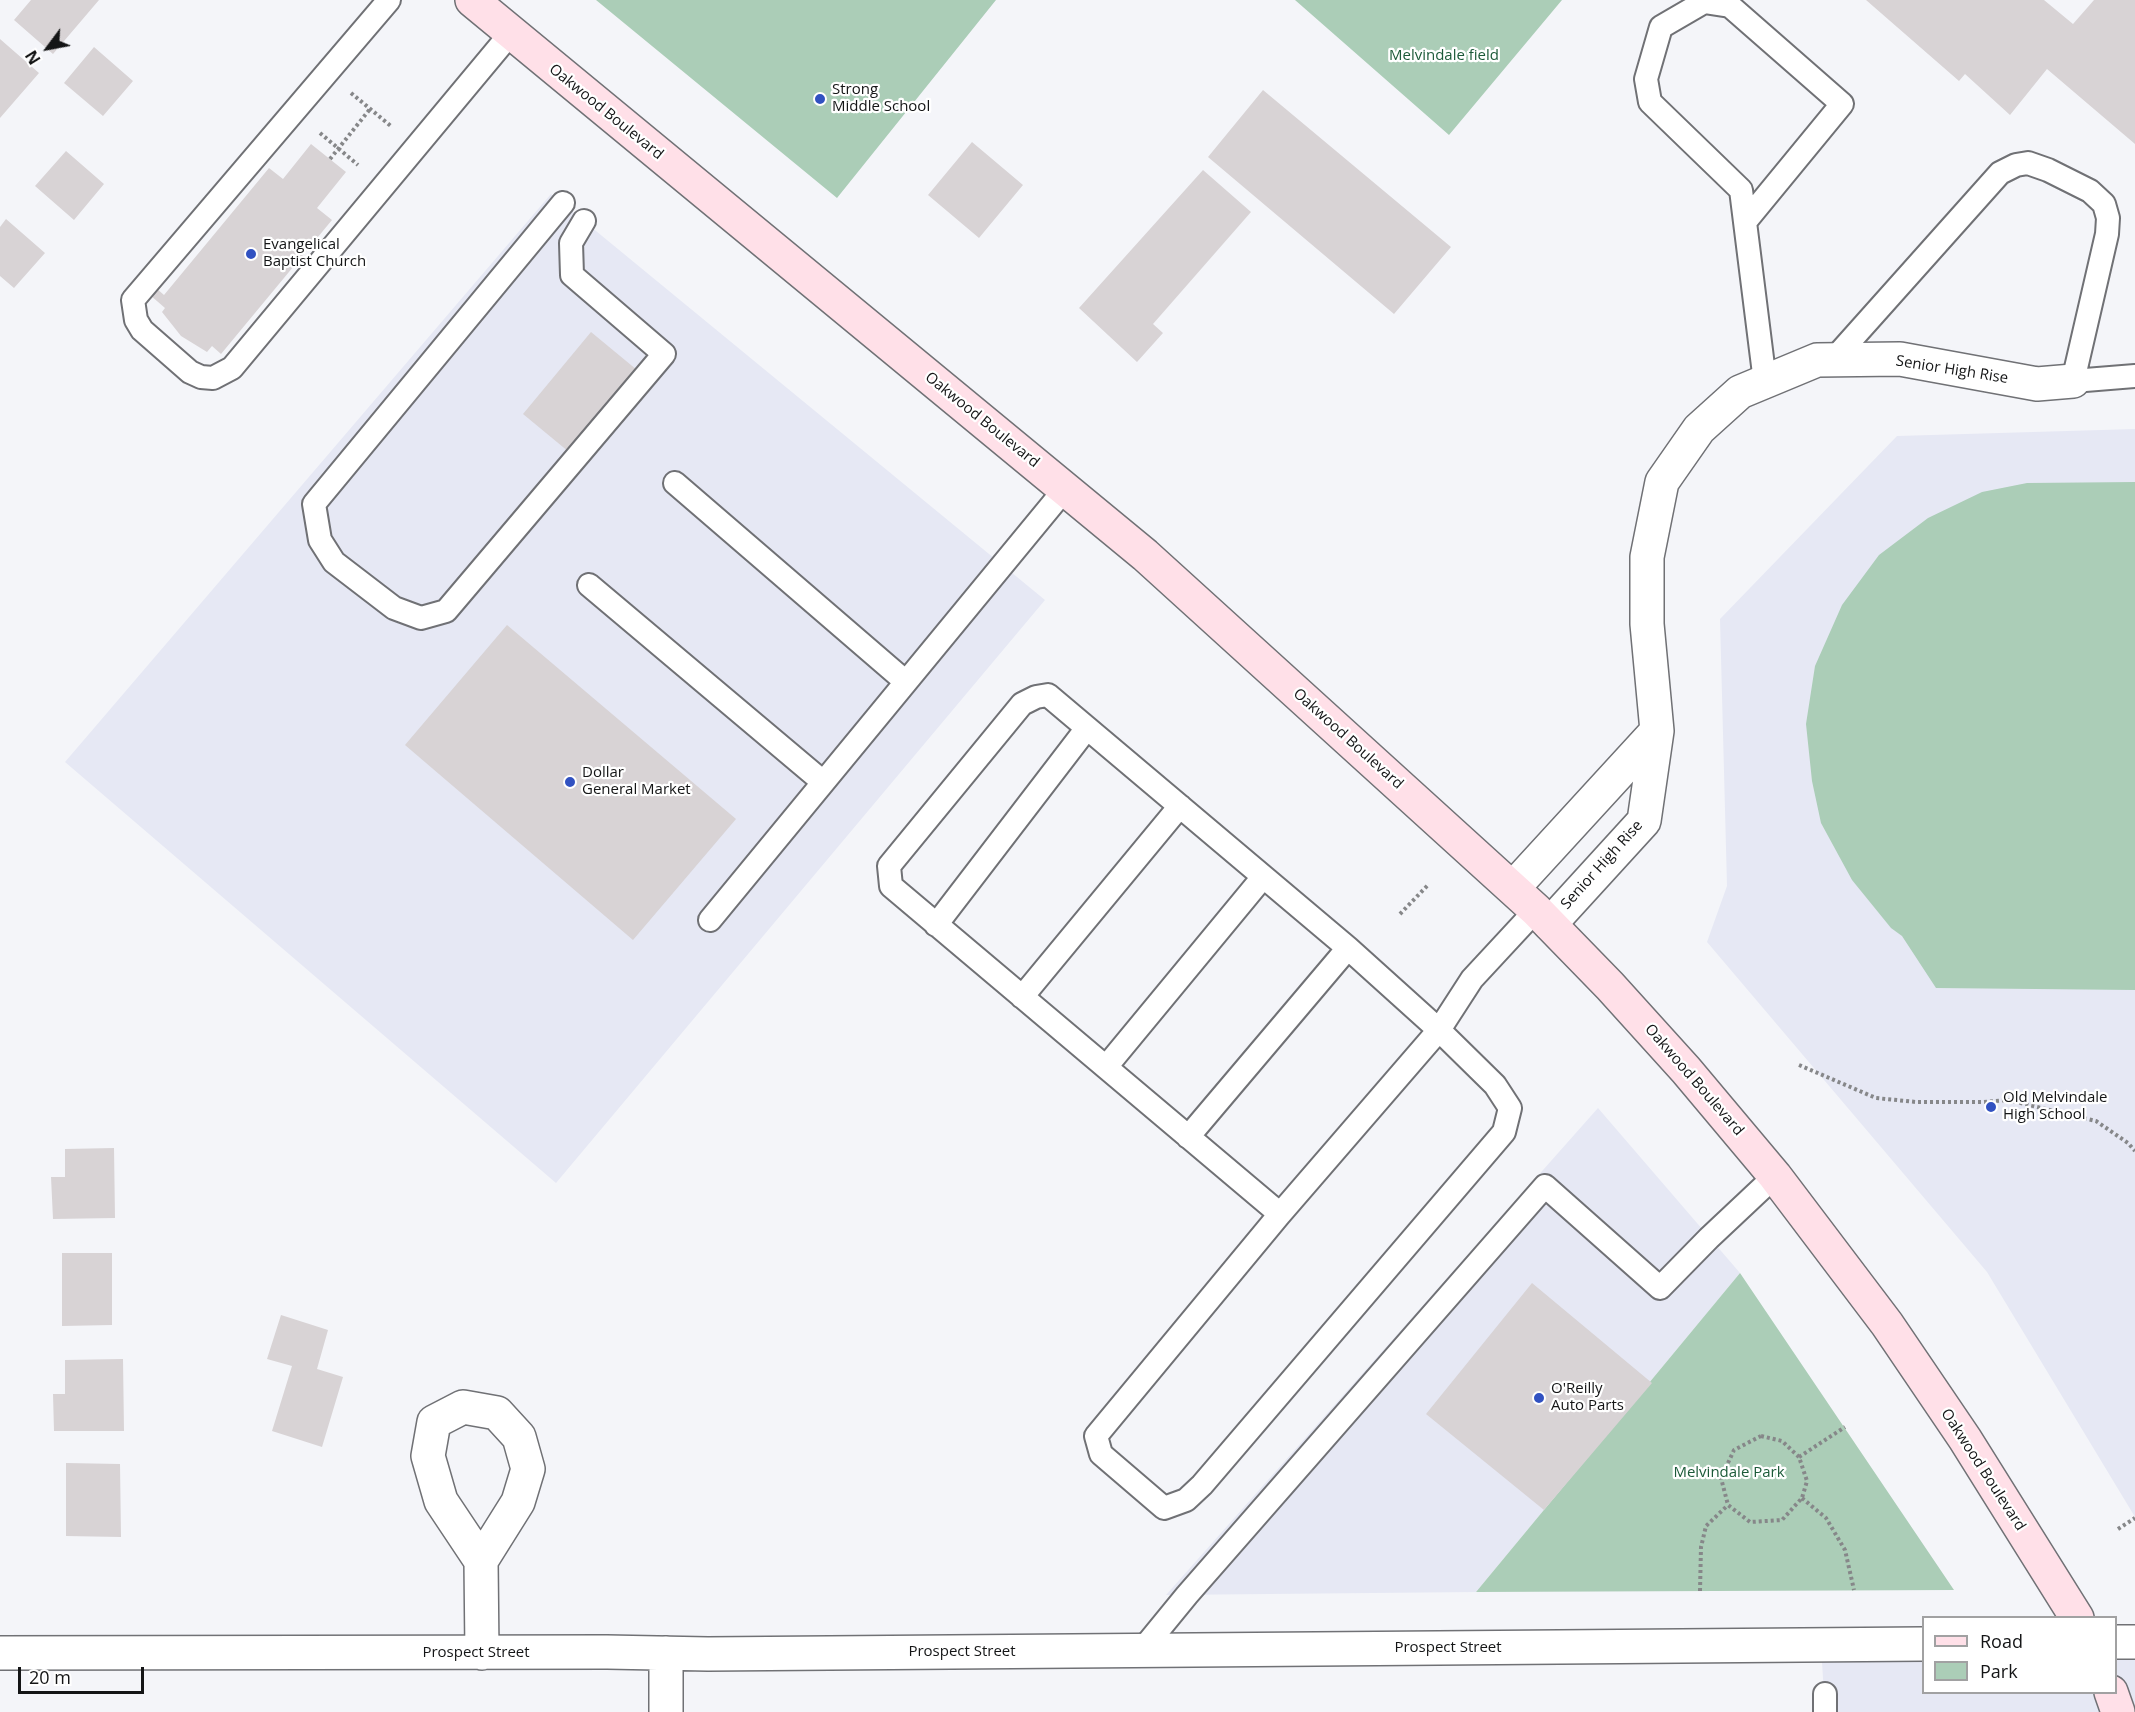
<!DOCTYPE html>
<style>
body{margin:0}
#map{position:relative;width:2135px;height:1712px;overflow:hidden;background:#f4f5f9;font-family:"Open Sans",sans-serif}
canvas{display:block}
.legend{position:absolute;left:1922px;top:1616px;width:195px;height:78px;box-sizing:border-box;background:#fff;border:2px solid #a1a1a2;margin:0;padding:8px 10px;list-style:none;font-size:18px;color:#141516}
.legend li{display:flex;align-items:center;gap:12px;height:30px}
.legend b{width:30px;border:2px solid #a1a1a2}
.north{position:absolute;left:18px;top:18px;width:60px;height:60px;-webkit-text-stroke:4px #fff;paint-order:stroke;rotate:238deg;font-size:16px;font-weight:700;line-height:24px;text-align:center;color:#141516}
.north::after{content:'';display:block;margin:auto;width:21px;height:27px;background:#141516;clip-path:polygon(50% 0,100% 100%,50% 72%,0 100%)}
.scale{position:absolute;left:18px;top:1667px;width:126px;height:27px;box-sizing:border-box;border:3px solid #141516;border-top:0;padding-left:8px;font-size:18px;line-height:21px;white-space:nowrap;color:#141516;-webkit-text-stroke:4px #fff;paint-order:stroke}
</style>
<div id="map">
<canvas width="2135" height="1712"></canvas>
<ul class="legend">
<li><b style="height:8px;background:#ffe0e8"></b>Road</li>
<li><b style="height:16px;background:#abcdb7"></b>Park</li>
</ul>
<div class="north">N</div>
<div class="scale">20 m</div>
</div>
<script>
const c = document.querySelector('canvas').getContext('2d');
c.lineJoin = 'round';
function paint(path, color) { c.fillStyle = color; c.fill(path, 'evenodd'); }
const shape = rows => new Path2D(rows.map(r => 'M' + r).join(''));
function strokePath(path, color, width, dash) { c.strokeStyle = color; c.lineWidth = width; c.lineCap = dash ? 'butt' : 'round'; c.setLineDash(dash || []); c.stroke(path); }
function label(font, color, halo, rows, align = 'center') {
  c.font = font + ' "Open Sans",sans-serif'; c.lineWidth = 4.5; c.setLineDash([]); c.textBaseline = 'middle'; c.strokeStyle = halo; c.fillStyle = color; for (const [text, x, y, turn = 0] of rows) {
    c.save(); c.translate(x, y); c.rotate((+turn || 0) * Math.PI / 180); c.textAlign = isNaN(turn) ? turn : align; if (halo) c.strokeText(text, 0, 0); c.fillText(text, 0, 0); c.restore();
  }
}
const built = shape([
 [551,194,1045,600,556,1183,65,762],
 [2135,429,2135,1517,1987,1272,1707,942,1727,886,1720,619,1897,436],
 [1598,1108,1740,1273,1476,1592,1166,1595],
 [2116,1642,2135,1642,2135,1712,1825,1712,1821,1645,1923,1644,1924,1692,2116,1692]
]);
const green = shape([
 [596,0,996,0,837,198],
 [1295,0,1562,0,1449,135],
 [2135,482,2135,990,1936,988,1902,936,1891,928,1852,880,1821,823,1812,781,1806,724,1815,666,1842,605,1879,555,1928,518,1982,492,2027,483],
 [1740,1273,1954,1590,1476,1592]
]);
const building = shape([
 [31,0,99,0,53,54,14,20],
 [1866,0,2044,0,2073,24,2094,0,2135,0,2135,144,2047,69,2010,115,1965,74,1959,81],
 [0,39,39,73,0,118],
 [94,47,133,81,103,116,64,83],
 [1263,90,1451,247,1394,314,1208,157],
 [972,142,1023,185,979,238,928,195],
 [311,144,346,172,317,208,332,220,221,354,212,346,207,352,181,336,162,312,165,308,150,295,156,288,164,295,269,168,283,179],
 [66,151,104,184,74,220,35,186],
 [1203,170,1251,212,1153,324,1163,333,1137,362,1079,308],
 [6,219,45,253,14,288,0,276,0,227],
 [591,332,637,370,569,452,523,414],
 [507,625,736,819,633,940,405,745],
 [114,1148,115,1218,53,1219,51,1177,65,1177,65,1149],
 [62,1253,112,1253,112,1325,62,1326],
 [1532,1283,1652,1383,1544,1510,1426,1414],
 [281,1315,328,1330,317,1369,343,1377,322,1447,272,1431,292,1366,267,1359],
 [123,1359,124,1431,54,1431,53,1394,65,1394,65,1360],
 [66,1463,120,1464,121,1537,66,1536]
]);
const path = shape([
 [351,93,392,127],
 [320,133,358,165],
 [330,159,370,109],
 [1400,914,1428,885],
 [1799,1065,1876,1098,1916,1102,1984,1102,2008,1100,2096,1121,2128,1143,2135,1151],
 [1761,1436,1782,1441,1799,1457,1807,1481,1802,1498,1782,1520,1750,1522,1728,1505,1721,1478,1734,1450,1761,1436],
 [1799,1457,1845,1427],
 [1802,1498,1826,1518,1845,1550,1854,1590],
 [2118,1529,2135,1518],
 [1700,1591,1701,1547,1706,1526,1728,1505]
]);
const service = shape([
 [389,0,133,300,136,320,142,330,190,372,201,377,213,378,232,368,511,33],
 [563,203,314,504,320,540,334,562,394,608,421,618,446,611,664,354,572,275,571,243,584,221],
 [1745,222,1842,104,1730,6,1704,2,1661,27,1646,79,1650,102,1741,190,1765,382],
 [1833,360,2000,173,2016,165,2028,163,2048,170,2090,191,2104,204,2108,218,2107,234,2073,381,2135,376],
 [675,483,906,682],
 [589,585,823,782],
 [710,920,1065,489],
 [936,925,1087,728],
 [1022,997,1180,806],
 [1106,1067,1263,877],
 [1188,1137,1348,948],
 [1280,1214,1439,1030,1348,948,1048,695,1036,697,1022,704,889,866,891,886,1280,1214,1096,1436,1101,1454,1164,1508,1186,1500,1202,1485,1504,1132,1510,1108,1495,1085,1439,1030,1472,979,1536,910],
 [1142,1650,1187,1595,1545,1186,1660,1288,1709,1238,1775,1176],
 [1825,1694,1825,1712]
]);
const minor = shape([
 [1513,888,1657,731],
 [1550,924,1644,821,1657,731,1647,624,1647,557,1662,482,1699,429,1740,392,1817,360,1900,359,2037,384,2073,381],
 [481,1561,441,1501,428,1456,434,1422,463,1407,497,1413,519,1437,528,1469,518,1502,481,1561,482,1653],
 [2116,1642,2135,1642],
 [0,1653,607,1652,708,1654,1924,1644],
 [666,1653,666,1712]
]);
const secondary = shape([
 [472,0,1145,555,1536,910,1610,986,1686,1070,1775,1176,1887,1324,1965,1439,2077,1618],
 [2111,1692,2118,1712]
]);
const markers = [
 [820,99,6,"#3151c1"],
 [251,254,6,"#3151c1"],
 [570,782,6,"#3151c1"],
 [1991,1107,6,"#3151c1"],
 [1539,1398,6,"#3151c1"]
];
const parkNames = [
 ["Melvindale field",1444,56],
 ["Melvindale Park",1729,1473]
];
const poiNames = [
 ["Strong",832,90],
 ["Middle School",832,107],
 ["Evangelical",263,245],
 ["Baptist Church",263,262],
 ["Dollar",582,773],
 ["General Market",582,790],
 ["Old Melvindale",2003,1098],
 ["High School",2003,1115],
 ["O'Reilly",1551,1389],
 ["Auto Parts",1551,1406]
];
const streetNames = [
 ["Oakwood Boulevard",606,112,39],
 ["Senior High Rise",1952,370,9],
 ["Oakwood Boulevard",982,420,39],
 ["Oakwood Boulevard",1348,739,42],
 ["Senior High Rise",1602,865,-48],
 ["Oakwood Boulevard",1694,1080,49],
 ["Oakwood Boulevard",1983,1470,57],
 ["Prospect Street",1448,1648],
 ["Prospect Street",962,1652],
 ["Prospect Street",476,1653]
];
paint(built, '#e6e8f4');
paint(green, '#abcdb7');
paint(building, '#d8d3d5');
strokePath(service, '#707175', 26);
strokePath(minor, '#707175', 36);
strokePath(secondary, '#707175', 36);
strokePath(path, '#868789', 4, [3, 3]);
strokePath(service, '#fff', 22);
strokePath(minor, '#fff', 33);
strokePath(secondary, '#ffe0e8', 33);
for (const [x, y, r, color] of markers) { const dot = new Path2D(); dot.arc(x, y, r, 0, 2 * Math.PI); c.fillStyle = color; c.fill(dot); strokePath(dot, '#fff', 2); }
label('15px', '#1c5a39', '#fff', parkNames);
label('15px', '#141516', '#fff', poiNames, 'left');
label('15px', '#141516', '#fff', streetNames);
</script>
